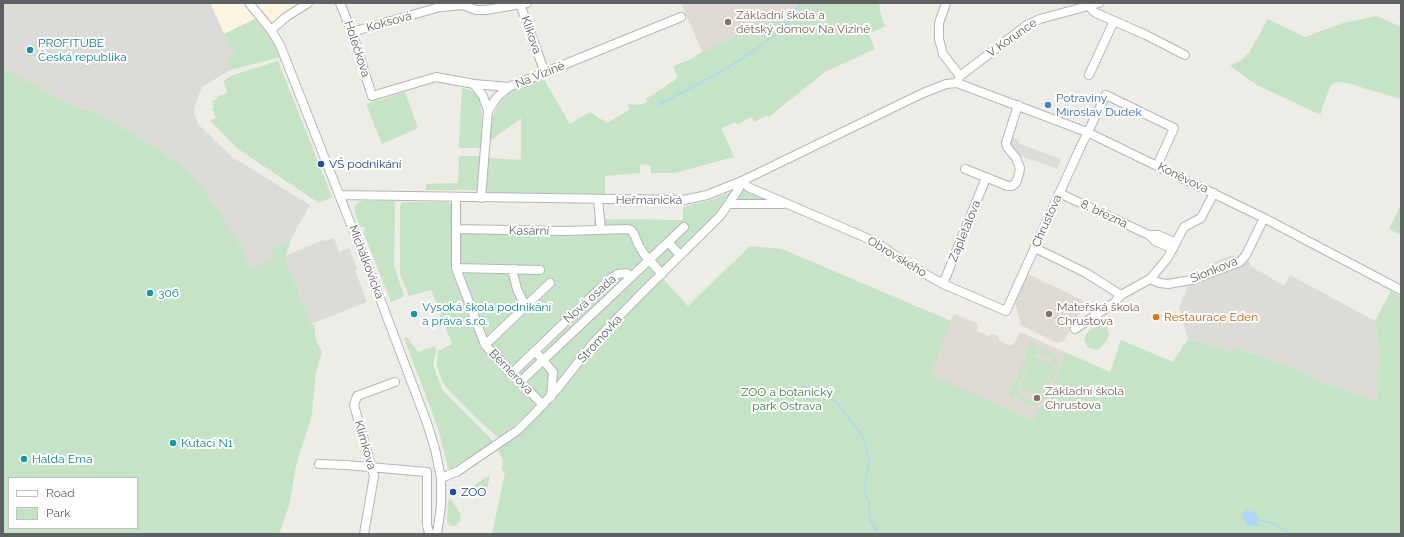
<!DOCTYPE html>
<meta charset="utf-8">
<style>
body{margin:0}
#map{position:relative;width:1404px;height:537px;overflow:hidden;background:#eeece6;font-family:Raleway,sans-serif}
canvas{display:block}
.frame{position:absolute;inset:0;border:4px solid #5d6164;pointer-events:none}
.legend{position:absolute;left:8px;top:477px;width:130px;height:52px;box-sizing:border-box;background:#fff;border:1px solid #bec0c1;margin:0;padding:5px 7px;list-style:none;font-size:12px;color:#5d6164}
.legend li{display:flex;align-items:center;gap:8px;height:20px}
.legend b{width:20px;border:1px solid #bec0c1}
</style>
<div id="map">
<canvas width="1404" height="537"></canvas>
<div class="frame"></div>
<ul class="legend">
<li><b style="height:5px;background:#fff"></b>Road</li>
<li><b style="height:11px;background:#c5e3c5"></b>Park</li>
</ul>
</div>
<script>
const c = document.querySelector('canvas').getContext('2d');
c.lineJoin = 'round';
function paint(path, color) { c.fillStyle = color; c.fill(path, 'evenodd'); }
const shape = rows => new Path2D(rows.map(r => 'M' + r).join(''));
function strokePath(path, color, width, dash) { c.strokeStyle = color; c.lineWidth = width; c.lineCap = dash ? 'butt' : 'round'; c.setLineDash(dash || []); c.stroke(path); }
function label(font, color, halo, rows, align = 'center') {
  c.font = font + ' Raleway,sans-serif'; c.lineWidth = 4; c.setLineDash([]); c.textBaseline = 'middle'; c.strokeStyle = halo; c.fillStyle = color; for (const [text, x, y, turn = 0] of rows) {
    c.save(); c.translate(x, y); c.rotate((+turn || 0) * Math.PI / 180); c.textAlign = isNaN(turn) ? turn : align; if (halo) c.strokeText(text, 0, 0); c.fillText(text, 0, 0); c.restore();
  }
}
const commercial = shape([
 [210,3,244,3,255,19,224,34],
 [256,3,304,3,273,23]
]);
const industrial = shape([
 [3,3,210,3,234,55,226,60,230,70,202,87,194,108,194,113,198,124,232,157,310,205,291,239,270,250,275,257,257,268,251,270,232,230,205,192,197,178,158,148,88,108,81,110,3,67],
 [1012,137,1019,140,1018,143,1061,159,1057,169,1007,151],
 [334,238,339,252,349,248,357,269,355,270,367,302,311,324,285,258,287,255,323,240,324,241],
 [1232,255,1234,260,1236,259,1239,266,1247,257,1251,266,1284,286,1290,275,1375,321,1379,349,1378,401,1327,384,1285,365,1238,348,1233,352,1188,339,1179,308,1188,286,1198,282,1196,276,1213,268,1211,263]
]);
const education = shape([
 [681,3,798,3,797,8,702,52],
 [1028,274,1086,302,1064,341,1057,343,1021,325,1015,303],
 [954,314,978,324,977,331,989,336,992,334,999,337,999,340,1011,346,1013,343,1014,344,1020,332,1105,370,1073,440,931,374,940,346]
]);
const green = shape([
 [798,3,879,3,881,16,885,26,869,34,875,49,825,72,769,117,767,115,754,122,751,117,737,125,736,122,721,128,734,157,674,173,651,173,651,165,640,164,640,173,605,176,605,194,487,193,486,191,489,158,521,160,521,118,489,142,490,124,498,105,510,92,543,78,570,124,590,112,607,123,629,110,628,104,640,105,647,102,646,99,678,78,673,66,689,60,702,52,797,8],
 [1377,16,1401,27,1401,99,1347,83,1339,82,1332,84,1329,90,1320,113,1323,116,1257,85,1230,66,1241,60,1249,53,1268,19,1305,37,1343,23],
 [255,19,272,40,281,57,230,70,226,60,234,55,224,34],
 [278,61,332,197,319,203,238,149,210,120,216,118,212,108,214,107,212,101,217,99,217,97,228,92,223,81,233,75],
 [3,67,81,110,88,108,158,148,197,178,205,192,232,230,251,269,275,257,270,250,291,239,285,258,311,324,314,325,316,340,322,352,316,372,312,415,296,465,289,506,279,534,3,534],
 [9,478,137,478,137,528,9,528],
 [462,88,472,91,479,97,482,112,481,148,459,148],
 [405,92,418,128,382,144,366,104],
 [459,156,480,156,478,190,426,190,426,184,458,183],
 [745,189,774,200,738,201,740,194],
 [733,191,725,207,543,399,541,398,489,345,462,276,459,264,460,232,594,232,594,219,683,220,683,207,715,199],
 [363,201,393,201,395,203,394,266,404,295,403,297,391,302,363,232,365,231,364,227,360,227,355,214,355,205,359,202],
 [402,202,447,202,451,204,452,207,452,267,482,348,534,402,535,406,533,410,499,438,479,421,446,387,442,381,437,366,438,351,452,344,431,290,409,296,400,274,400,206],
 [1401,205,1401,235,1389,229],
 [750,246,782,249,951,321,931,374,1033,421,1041,405,1044,406,1061,367,1060,365,1065,352,1110,372,1121,340,1173,362,1188,339,1233,352,1237,348,1285,365,1327,384,1378,401,1379,349,1375,321,1391,291,1401,297,1401,534,492,534,505,473,502,470,503,460,498,450,500,446,521,431,558,394,595,346,662,278,688,306],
 [1101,325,1106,326,1108,329,1109,334,1107,340,1100,348,1097,350,1087,347,1084,339,1086,334,1093,328],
 [407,337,418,352,435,346,436,352,433,365,443,391,493,441,492,443,451,469,448,468,438,428,404,338],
 [1032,343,1036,344,1034,350,1045,349,1053,354,1057,360,1058,368,1044,399,1037,404,1029,405,1020,401,1015,394,1012,399,1008,397],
 [1039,353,1045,354,1051,358,1053,364,1053,370,1041,395,1035,400,1027,400,1020,394,1018,384,1031,358],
 [1033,356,1053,365,1039,396,1019,388],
 [490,475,485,498,473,486],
 [450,498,461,514,460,521,455,526,450,526,447,522,448,502]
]);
const water = shape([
 [1246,510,1254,512,1258,516,1259,526,1250,526,1247,524,1242,518,1242,514]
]);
const stream = shape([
 [658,105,719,73,746,56,774,36,793,17,800,3],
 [804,386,814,389,836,402,863,436,869,459,864,491,869,502,870,520,879,534],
 [1259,520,1273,523,1291,534]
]);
const minor = shape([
 [249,3,271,30,280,45,376,288,427,423,435,449,441,478,441,506,437,534],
 [340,3,352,32,372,96,436,77,474,84,483,96,488,111],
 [946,3,939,23,939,39,943,54,960,76],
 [520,4,545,73],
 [1089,6,1093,11,1096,13,1146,35,1185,55],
 [271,30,286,17,308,3],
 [352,32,440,7,463,5,476,10,486,10,527,3],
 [1089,75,1114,21],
 [957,83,960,76,1027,25,1040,19,1099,3],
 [474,84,509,87],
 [965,169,1008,186,1012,186,1016,183,1019,174,1020,168,1016,158,1007,147,1006,143,1018,105],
 [1059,193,1149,235,1155,241,1173,249],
 [339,195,684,200,707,195,742,181,921,94,946,84,957,83,1087,132,1264,218,1401,290],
 [456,197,456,268,485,345,543,405],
 [481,198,488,111,497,97,509,87,681,17],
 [598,199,601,230],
 [730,204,783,204],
 [456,229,565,231,628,229,631,230,634,234,638,244,644,254,662,274],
 [1149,235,1158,235,1176,243],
 [668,242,680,255],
 [1035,248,1086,273,1121,295],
 [456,268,540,270],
 [512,269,517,289,525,306],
 [1150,279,1160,283,1168,284,1191,280,1240,262,1246,255,1264,218],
 [943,284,986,178],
 [1075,329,1114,303,1121,295,1150,279,1167,259,1184,227,1201,218,1214,193],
 [485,345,550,283],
 [535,351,553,372,551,397],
 [512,373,611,278,618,274,626,273,631,276],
 [520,382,684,227],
 [319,464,346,465,427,472,427,525,429,533,434,534],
 [441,478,458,471,518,430,535,413,558,388,594,342,643,292,720,216,738,190,742,181,748,187,876,242,906,263,943,284,1006,311,1080,148,1106,95,1174,128,1157,166],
 [364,534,374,476,354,405,357,396,395,382]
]);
const markers = [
 [728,22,4,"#8d6e63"],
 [30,50,4,"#0f9aa8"],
 [1048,105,4,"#3f7fe0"],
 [321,164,4,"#1a4fb4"],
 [150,293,4,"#0f9aa8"],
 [414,314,4,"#0f9aa8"],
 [1049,314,4,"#8d6e63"],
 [1156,317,4,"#e8710a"],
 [1037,398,4,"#8d6e63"],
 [173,443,4,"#0f9aa8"],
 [24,459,4,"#0f9aa8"],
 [453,492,4,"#1a4fb4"]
];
const educationNames = [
 ["Základní škola a",736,15],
 ["dětský domov Na Vizině",736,29],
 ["Mateřská škola",1057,307],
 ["Chrustova",1057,321],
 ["Základní škola",1045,391],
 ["Chrustova",1045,405]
];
const streetNames = [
 ["Koksová",389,22,-16],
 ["Klikova",531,35,70],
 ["V Korunce",1012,38,-35],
 ["Holečkova",357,49,72],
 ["Na Vizině",540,75,-22],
 ["Koněvova",1183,178,26],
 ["Heřmanická",649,200],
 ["8. března",1104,214,25],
 ["Chrustova",1047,221,-66],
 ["Kasární",529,231,1],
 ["Zapletalova",965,231,-68],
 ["Obrovského",897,257,31],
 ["Michálkovická",366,262,69],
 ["Sionkova",1214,270,-22],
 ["Nová osada",590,299,-42],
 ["Stromovka",600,339,-48],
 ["Bernerova",511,372,46],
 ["Klímkova",365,445,74]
];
const cultureNames = [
 ["PROFITUBE",38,43],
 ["Česká republika",38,57],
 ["306",158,293],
 ["Vysoká škola podnikání",422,307],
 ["a práva s.r.o.",422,321],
 ["Kutací N1",181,443],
 ["Halda Ema",32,459]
];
const shopNames = [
 ["Potraviny",1056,98],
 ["Miroslav Dudek",1056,112]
];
const transitNames = [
 ["VŠ podnikání",329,164],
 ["ZOO",461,492]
];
const foodNames = [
 ["Restaurace Eden",1164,317]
];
const parkNames = [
 ["ZOO a botanický",787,392],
 ["park Ostrava",787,406]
];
paint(commercial, '#fbf4de');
paint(industrial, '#dddbd8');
paint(education, '#dedbd4');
paint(green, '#c5e3c5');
paint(water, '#add7f7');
strokePath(stream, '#add7f7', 1.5);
strokePath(minor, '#b3b6b9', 10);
strokePath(minor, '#fff', 8);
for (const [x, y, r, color] of markers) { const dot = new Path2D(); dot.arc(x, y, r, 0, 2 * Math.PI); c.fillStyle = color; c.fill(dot); strokePath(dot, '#fff', 1.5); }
label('12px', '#785e54', '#fff', educationNames, 'left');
label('12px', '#5d6164', '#fff', streetNames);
label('12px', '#0d838f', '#fff', cultureNames, 'left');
label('12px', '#366cbe', '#fff', shopNames, 'left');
label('12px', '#164399', '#fff', transitNames, 'left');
label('12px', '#c56008', '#fff', foodNames, 'left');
label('12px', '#3e8341', '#fff', parkNames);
</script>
